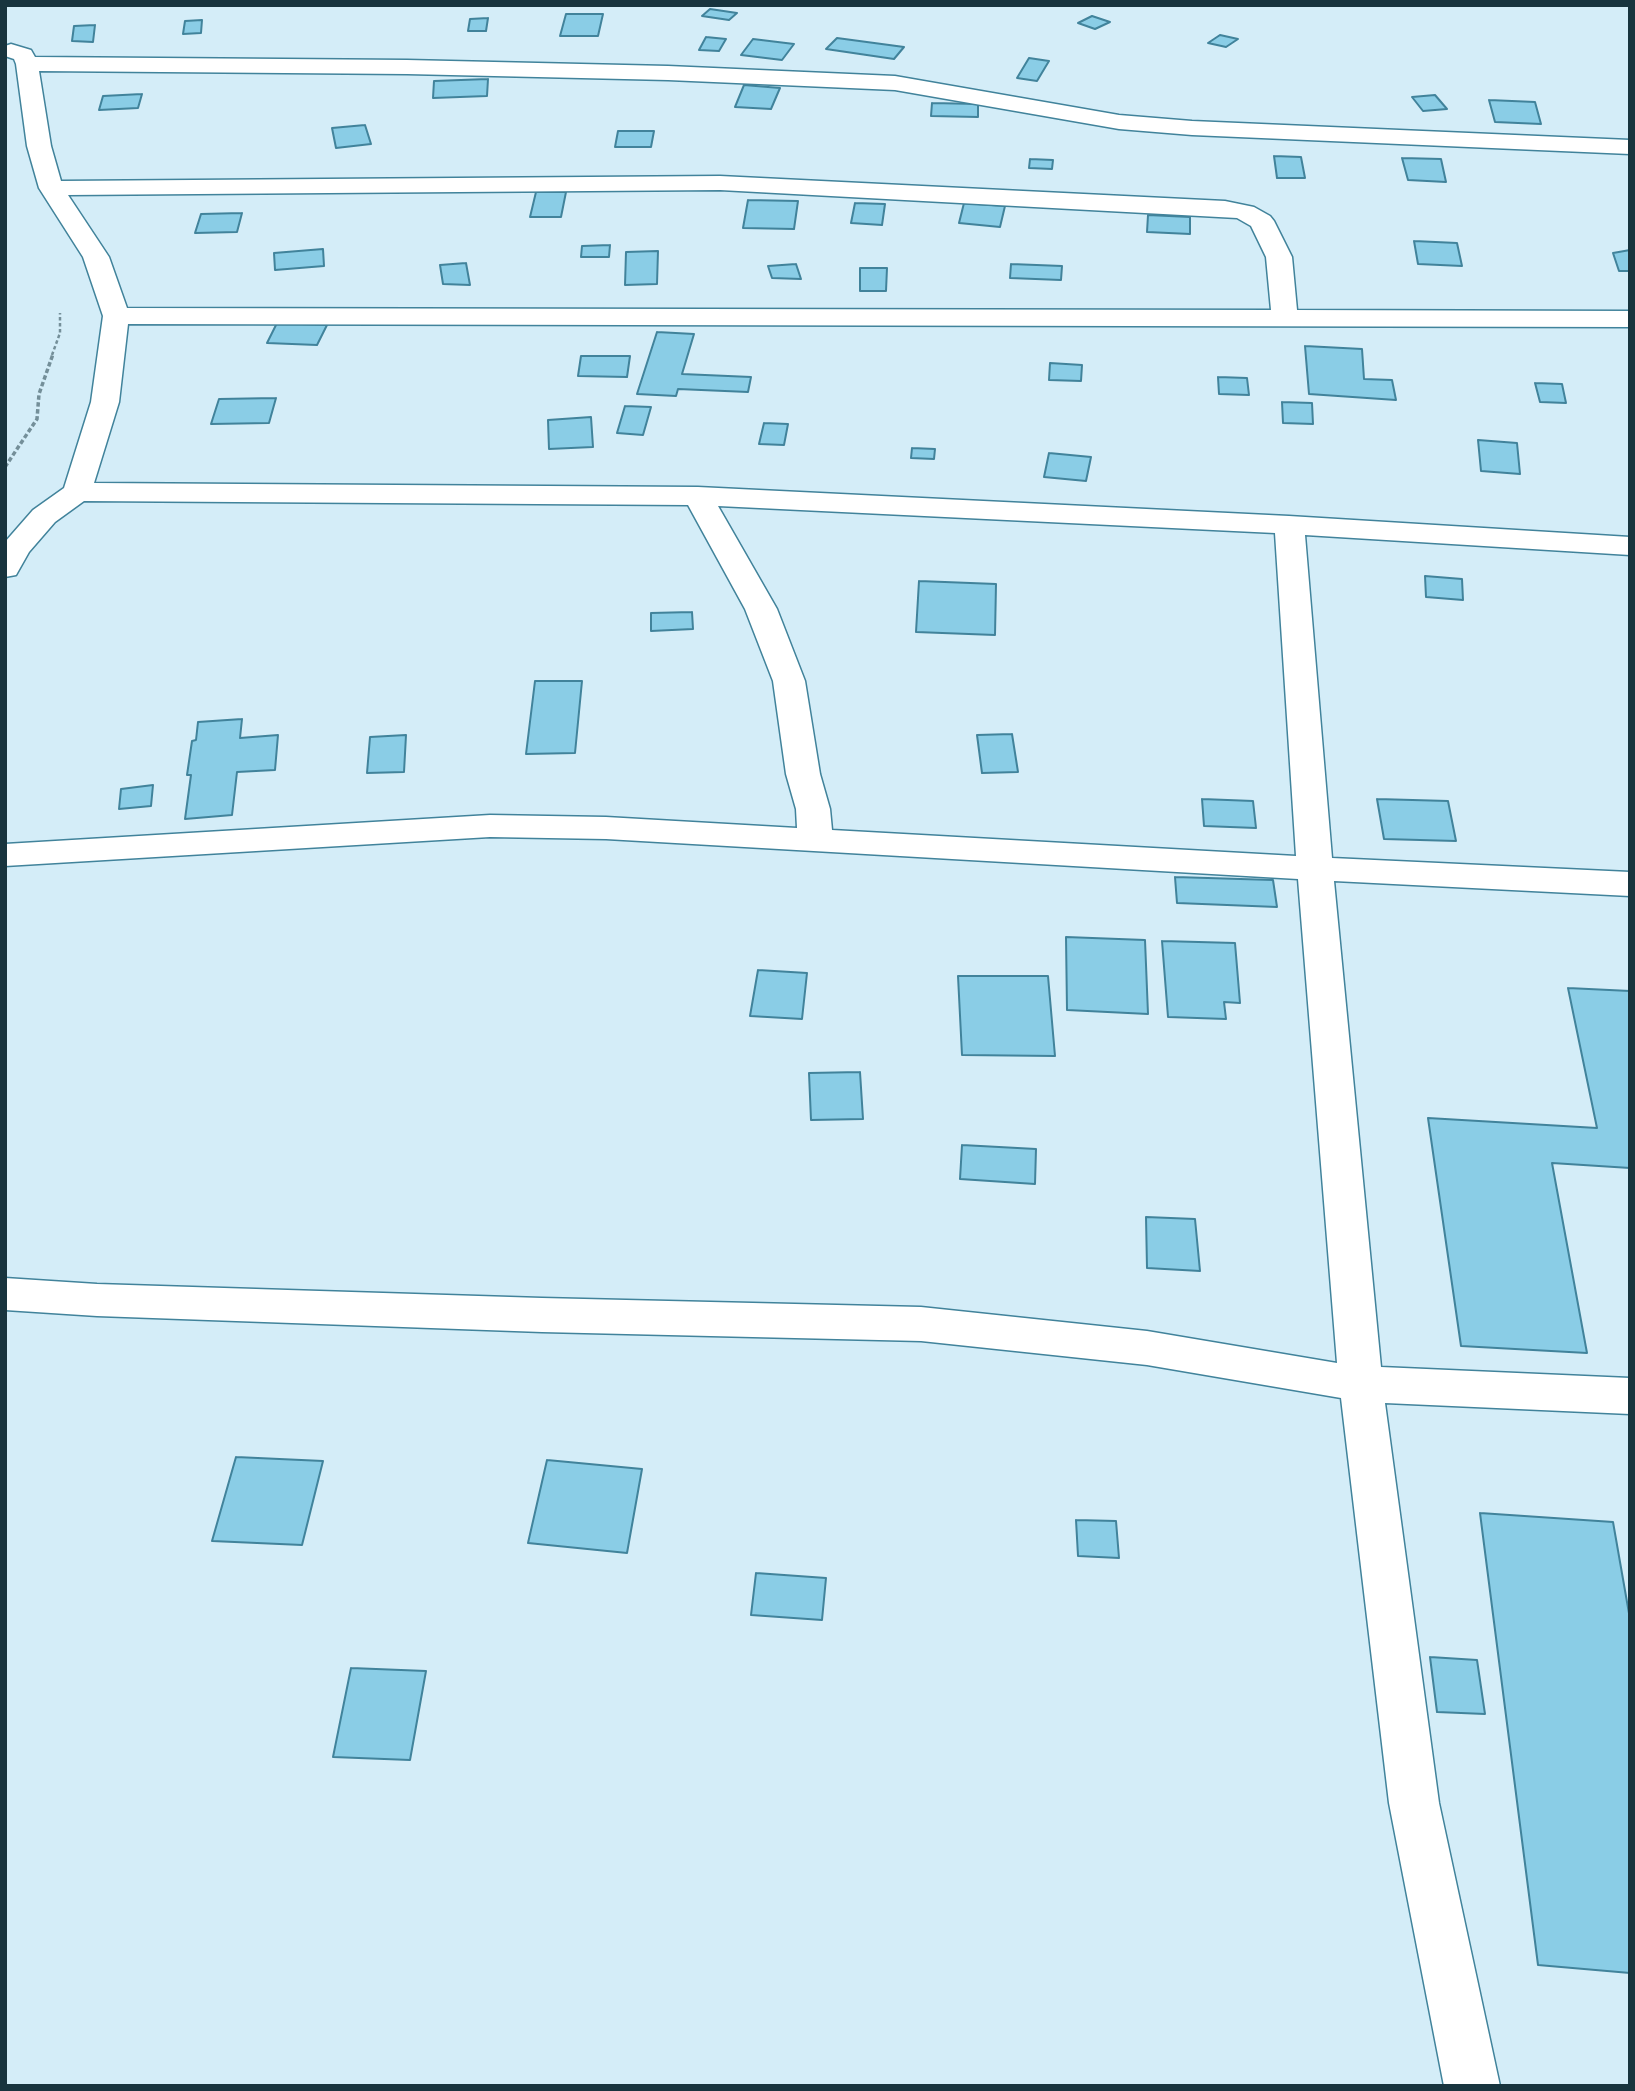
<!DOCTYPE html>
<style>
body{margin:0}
#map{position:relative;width:1635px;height:2091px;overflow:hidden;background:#d4edf8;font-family:Overpass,sans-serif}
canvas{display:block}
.frame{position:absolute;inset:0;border:7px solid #18343e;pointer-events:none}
</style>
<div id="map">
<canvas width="1635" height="2091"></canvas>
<div class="frame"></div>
</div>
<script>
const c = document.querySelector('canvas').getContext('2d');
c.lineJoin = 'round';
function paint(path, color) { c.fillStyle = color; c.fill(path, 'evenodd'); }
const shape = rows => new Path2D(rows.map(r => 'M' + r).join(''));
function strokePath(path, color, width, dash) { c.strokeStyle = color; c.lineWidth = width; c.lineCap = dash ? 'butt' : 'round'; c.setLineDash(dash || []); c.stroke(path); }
const building = shape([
 [710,9,737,13,729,20,702,16,710,9],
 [566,14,603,14,598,36,560,36,566,14],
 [1092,16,1110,22,1095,29,1078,23,1092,16],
 [488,18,486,31,468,31,470,19,488,18],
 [202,20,201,33,183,34,185,21,202,20],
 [95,25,93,42,72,41,74,26,95,25],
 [1220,35,1238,39,1226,47,1208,43,1220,35],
 [706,37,726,39,719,51,699,50,706,37],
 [837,38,904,47,894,59,826,49,837,38],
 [753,39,794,44,782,60,741,55,753,39],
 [1029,58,1049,61,1037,81,1017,78,1029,58],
 [488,79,487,96,433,98,434,81,488,79],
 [744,85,780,88,771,109,735,107,744,85],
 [142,94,138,108,99,110,103,96,142,94],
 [1435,95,1447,109,1423,111,1412,97,1435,95],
 [1489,100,1535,102,1541,124,1495,122,1489,100],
 [932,103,978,104,978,117,931,116,932,103],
 [365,125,371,144,336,148,332,128,365,125],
 [618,131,654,131,651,147,615,147,618,131],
 [1274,156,1301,157,1305,178,1277,178,1274,156],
 [1402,158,1441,159,1446,182,1408,180,1402,158],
 [1030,159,1053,160,1052,169,1029,168,1030,159],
 [536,192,566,192,561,217,530,217,536,192],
 [748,200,798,201,794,229,743,228,748,200],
 [855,203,885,204,882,225,851,223,855,203],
 [964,203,1005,206,1000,227,959,223,964,203],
 [242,213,237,232,195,233,201,214,242,213],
 [1148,215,1190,217,1190,234,1147,232,1148,215],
 [1414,241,1457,243,1462,266,1418,264,1414,241],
 [610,245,609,257,581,257,582,246,610,245],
 [323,249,324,266,275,270,274,253,323,249],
 [1630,250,1630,271,1619,271,1613,253,1630,250],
 [658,251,657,284,625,285,626,252,658,251],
 [466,263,470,285,443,284,440,265,466,263],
 [796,264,801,279,772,278,768,266,796,264],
 [1011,264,1062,266,1061,280,1010,278,1011,264],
 [860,268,887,268,886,291,860,291,860,268],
 [277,323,327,325,317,345,267,343,277,323],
 [657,332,694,334,682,374,751,377,748,392,678,389,676,396,637,394,657,332],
 [1305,346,1362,349,1364,379,1392,380,1396,400,1309,394,1305,346],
 [581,356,630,356,627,377,578,376,581,356],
 [1050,363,1082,365,1081,381,1049,380,1050,363],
 [1218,377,1247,378,1249,395,1219,394,1218,377],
 [1535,383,1562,384,1566,403,1540,402,1535,383],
 [276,398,269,423,211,424,219,399,276,398],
 [1282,402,1312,403,1313,424,1283,423,1282,402],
 [625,406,651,407,643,435,617,433,625,406],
 [591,417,593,447,549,449,548,420,591,417],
 [764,423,788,424,784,445,759,444,764,423],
 [1478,440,1517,443,1520,474,1481,471,1478,440],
 [912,448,935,449,934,459,911,458,912,448],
 [1049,453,1091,457,1086,481,1044,477,1049,453],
 [1425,576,1462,579,1463,600,1426,597,1425,576],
 [919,581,996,584,995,635,916,632,919,581],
 [692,612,693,629,651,631,651,613,692,612],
 [535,681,582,681,575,753,526,754,535,681],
 [242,719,240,738,278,735,275,770,237,772,232,815,185,819,191,775,187,775,192,741,196,740,198,722,242,719],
 [1012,734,1018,772,982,773,977,735,1012,734],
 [406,735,404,772,367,773,370,737,406,735],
 [153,785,151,806,119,809,121,789,153,785],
 [1202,799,1253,801,1256,828,1204,826,1202,799],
 [1377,799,1448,801,1456,841,1384,839,1377,799],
 [1175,877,1273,880,1277,907,1177,903,1175,877],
 [1066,937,1145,940,1148,1014,1067,1010,1066,937],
 [1162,941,1235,943,1240,1003,1224,1002,1226,1019,1168,1017,1162,941],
 [758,970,807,973,802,1019,750,1016,758,970],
 [958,976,1048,976,1055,1056,962,1055,958,976],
 [1568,988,1630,991,1630,1168,1552,1163,1587,1353,1461,1346,1428,1118,1597,1128,1568,988],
 [860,1072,863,1119,811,1120,809,1073,860,1072],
 [962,1145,1036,1149,1035,1184,960,1179,962,1145],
 [1146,1217,1195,1219,1200,1271,1147,1268,1146,1217],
 [236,1457,323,1461,302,1545,212,1541,236,1457],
 [547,1460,642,1469,627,1553,528,1543,547,1460],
 [1480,1513,1613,1522,1630,1619,1630,1973,1538,1965,1480,1513],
 [1076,1520,1116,1521,1119,1558,1078,1556,1076,1520],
 [756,1573,826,1578,822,1620,751,1615,756,1573],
 [1430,1657,1477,1660,1485,1714,1437,1712,1430,1657],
 [351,1668,426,1671,410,1760,333,1757,351,1668]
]);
const pathFar1 = shape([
 [52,355,60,333,60,313]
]);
const path = shape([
 [5,467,37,419,39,394,53,354]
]);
const minor = shape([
 [11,44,31,50,35,57,407,60,668,66,895,76,1119,115,1192,121,1630,140,1630,154,1192,135,1119,129,895,90,668,80,407,74,39,71,51,146,61,181,720,176,1225,201,1254,207,1270,216,1274,221,1292,257,1297,310,1630,311,1630,327,128,324,119,402,94,483,698,487,1289,516,1630,537,1630,555,1305,535,1332,858,1630,872,1630,896,1334,881,1381,1367,1630,1378,1630,1414,1385,1403,1439,1803,1500,2086,1444,2086,1389,1803,1341,1398,1147,1365,921,1341,542,1332,97,1316,5,1310,5,1278,97,1284,542,1298,921,1307,1147,1331,1337,1363,1298,879,606,839,490,837,5,866,5,844,490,815,606,817,797,828,796,809,786,774,773,681,745,609,688,505,84,501,55,522,29,552,16,575,5,577,5,542,33,510,64,488,91,402,103,316,83,257,39,188,27,146,16,64,14,59,5,56,5,46,11,44],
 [720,190,1237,218,1251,226,1266,257,1271,310,127,308,109,257,68,195,720,190],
 [718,506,1275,533,1296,856,832,830,830,809,820,774,805,681,777,609,718,506]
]);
paint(building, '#8acde6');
strokePath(building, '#41839b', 2);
strokePath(minor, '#41839b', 3);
strokePath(pathFar1, '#748f99', 2.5, [3.5, 2.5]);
strokePath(path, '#748f99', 3.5, [4.5, 2.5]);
paint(minor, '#fff');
</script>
